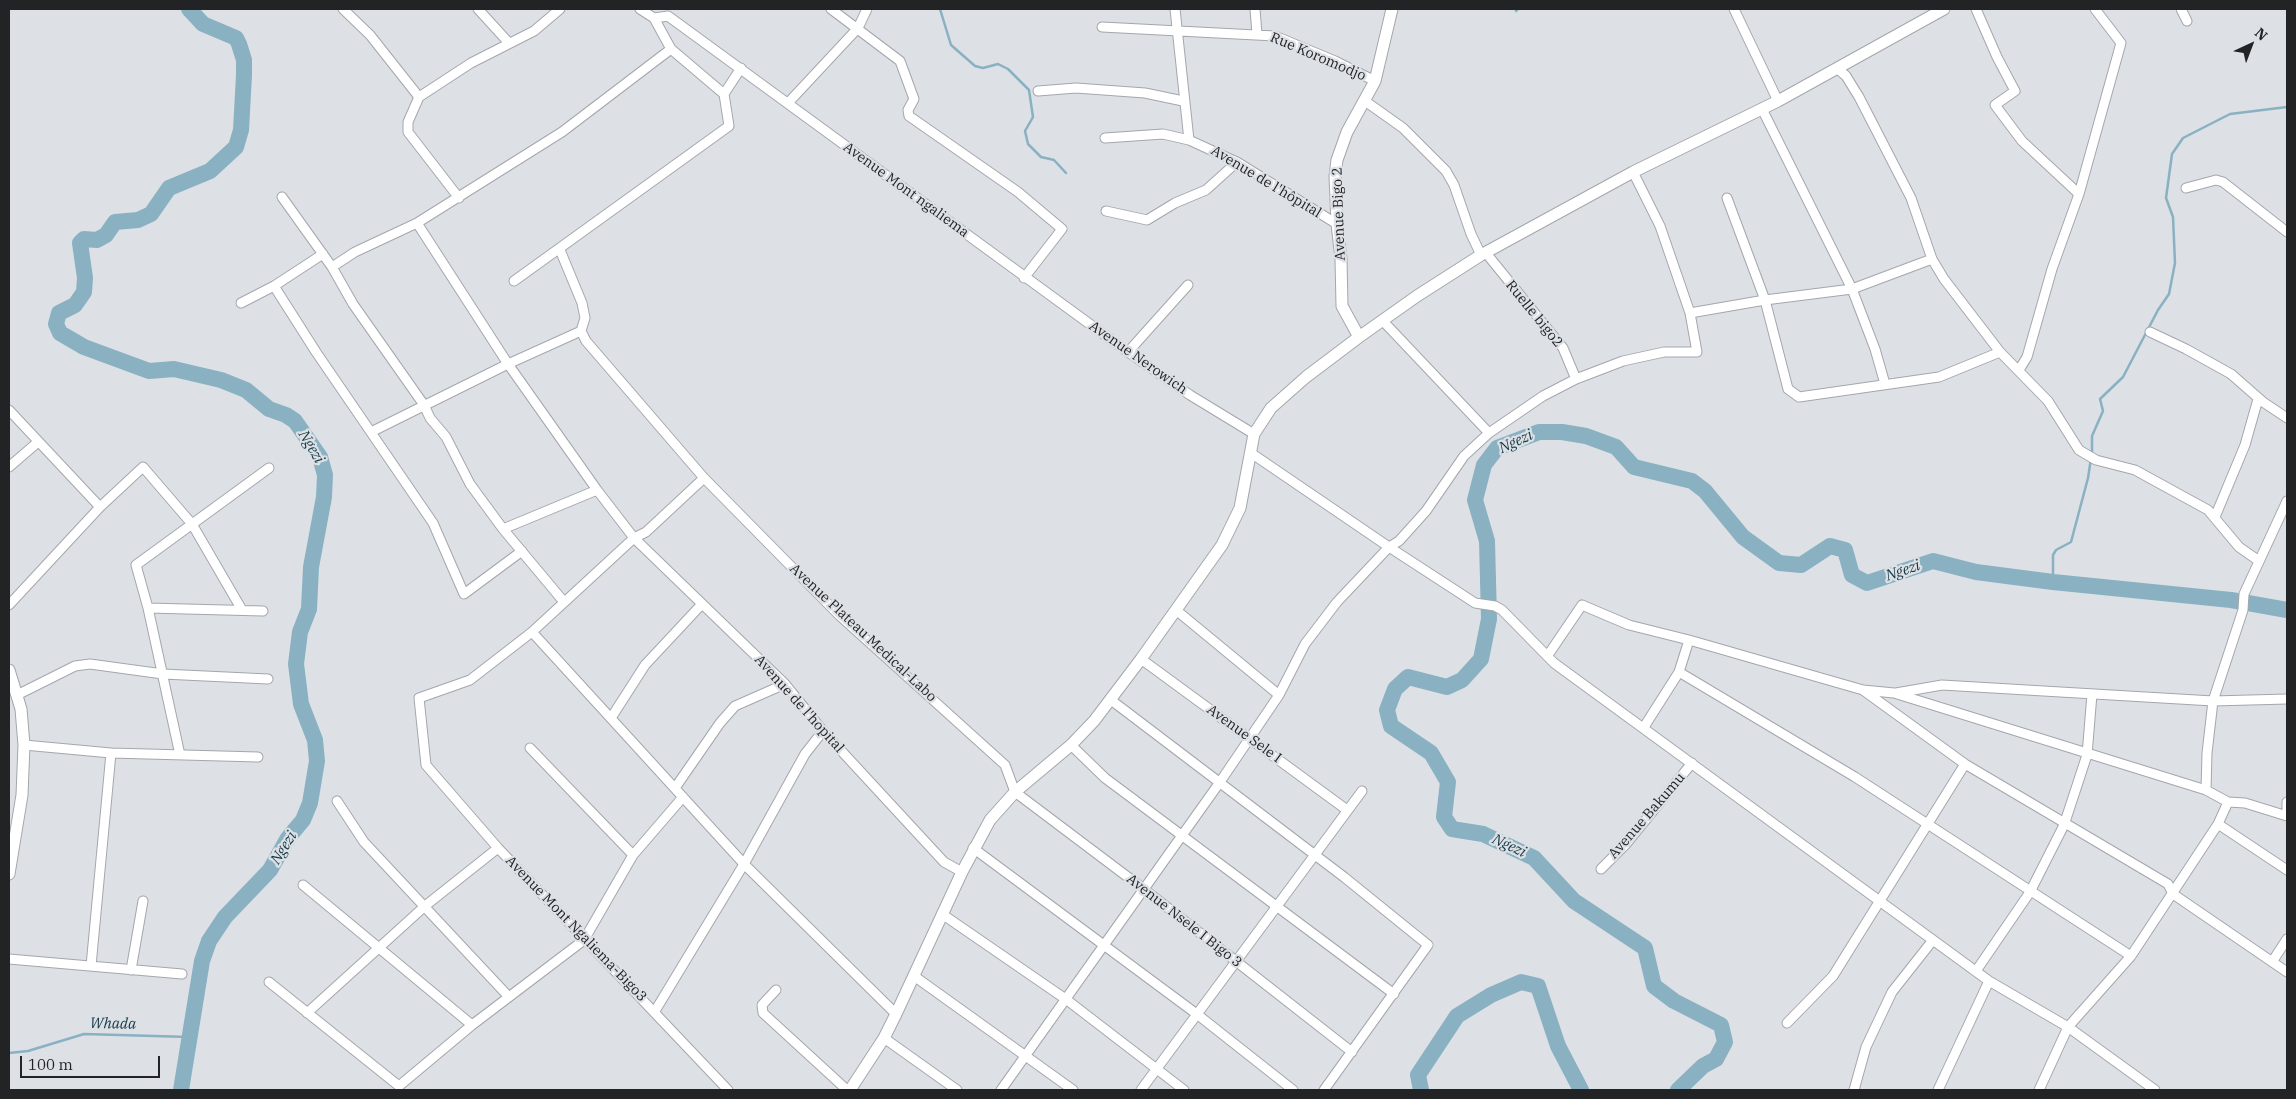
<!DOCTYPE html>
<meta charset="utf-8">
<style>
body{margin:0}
#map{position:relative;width:2296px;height:1099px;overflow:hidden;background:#dde1e6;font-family:"IBM Plex Serif",serif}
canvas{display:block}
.frame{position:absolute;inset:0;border:10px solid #212325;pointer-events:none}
.north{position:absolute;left:2226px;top:20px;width:50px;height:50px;-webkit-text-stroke:4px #dde1e6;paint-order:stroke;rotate:43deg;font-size:14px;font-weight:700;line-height:20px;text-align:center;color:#212325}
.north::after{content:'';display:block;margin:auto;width:18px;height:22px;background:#212325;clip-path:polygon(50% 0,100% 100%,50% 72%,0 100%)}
.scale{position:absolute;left:20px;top:1056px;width:140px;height:22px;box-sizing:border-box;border:2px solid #212325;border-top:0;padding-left:6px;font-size:15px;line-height:18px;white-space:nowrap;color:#212325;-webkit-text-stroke:4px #dde1e6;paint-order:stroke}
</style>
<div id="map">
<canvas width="2296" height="1099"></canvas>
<div class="frame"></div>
<div class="north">N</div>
<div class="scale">100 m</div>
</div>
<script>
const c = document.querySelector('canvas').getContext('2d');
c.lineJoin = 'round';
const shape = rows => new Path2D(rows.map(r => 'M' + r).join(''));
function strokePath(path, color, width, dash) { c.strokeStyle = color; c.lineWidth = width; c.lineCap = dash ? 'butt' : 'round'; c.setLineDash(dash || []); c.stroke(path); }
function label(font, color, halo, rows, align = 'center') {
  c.font = font + ' "IBM Plex Serif",serif'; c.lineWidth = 4.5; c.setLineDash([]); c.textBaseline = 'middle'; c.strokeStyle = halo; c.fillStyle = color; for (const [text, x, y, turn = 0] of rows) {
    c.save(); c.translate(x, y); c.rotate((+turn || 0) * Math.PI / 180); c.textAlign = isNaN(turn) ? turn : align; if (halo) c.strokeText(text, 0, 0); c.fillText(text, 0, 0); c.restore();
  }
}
const stream = shape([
 [940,9,951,45,975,66,983,68,998,64,1008,69,1029,90,1033,117,1025,131,1028,144,1041,157,1054,160,1066,173],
 [1516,11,1518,9],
 [2053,582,2053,555,2056,550,2071,542,2088,478,2092,452,2092,436,2103,411,2100,399,2123,377,2158,310,2169,294,2175,263,2173,217,2166,198,2172,154,2183,138,2230,114,2287,107],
 [9,1053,28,1051,84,1034,189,1037]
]);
const river = shape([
 [181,1090,202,961,209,941,225,917,270,870,288,838,303,820,310,803,317,761,315,740,301,704,296,664,300,632,309,609,311,567,324,497,325,475,320,457,295,421,286,415,269,409,246,390,221,380,174,369,149,371,84,347,60,333,56,324,59,313,75,305,84,292,85,278,80,243,84,239,97,240,106,235,115,222,138,220,151,214,169,188,210,171,236,147,241,130,244,75,244,60,239,44,236,38,203,24,189,9],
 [1421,1090,1418,1075,1457,1016,1491,995,1521,982,1538,986,1558,1046,1581,1090],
 [1678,1090,1703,1066,1716,1059,1725,1042,1721,1025,1674,1001,1654,986,1645,948,1574,901,1534,858,1483,834,1452,829,1444,817,1448,782,1431,753,1391,726,1387,710,1395,689,1408,677,1447,687,1462,680,1481,659,1489,619,1487,541,1475,500,1484,465,1497,448,1539,432,1562,432,1586,436,1616,447,1634,467,1692,481,1705,491,1743,537,1779,563,1801,565,1830,546,1845,550,1852,575,1867,583,1933,561,1976,572,2053,582,2231,600,2287,610]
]);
const street = shape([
 [343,9,370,35,419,97],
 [478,9,509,43],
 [640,9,654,18,668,16,1128,352,1190,395,1254,434],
 [831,9,900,61,914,99,908,110,909,116,1018,192,1062,229,1024,278],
 [1175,9,1189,140],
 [1255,9,1257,34],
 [1734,9,1778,101],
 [1976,9,1997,57,2015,91,1995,105,2022,141,2079,194],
 [2181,9,2187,21],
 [654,18,671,49,724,94],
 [1102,27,1275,36,1335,61,1375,81],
 [1838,69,1846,76,1859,97,1911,198,1932,259,1944,279,2000,352,2048,401,2079,450,2096,460,2135,470,2208,510,2239,547,2259,561],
 [1038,91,1076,88,1145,93,1183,101],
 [1365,101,1403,128,1446,171,1454,185,1471,234,1481,255],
 [788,103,858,28,867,9],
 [1762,109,1852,289,1875,349,1885,384],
 [1105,138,1163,134,1189,140,1237,162,1337,224],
 [2186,188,2216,180,2223,182,2287,232],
 [282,197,332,267,353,304,424,405,430,418,446,437,470,484,503,529,564,602],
 [459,198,408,132,408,122,419,97,471,63,534,31,560,9],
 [1727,198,1765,300,1788,389,1799,397,1939,377,2000,352],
 [1106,211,1147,220,1175,203,1206,190,1237,162],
 [417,223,508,364,597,490,634,538,785,684,823,731,944,862,962,872],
 [560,250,582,303,585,318,581,331,586,341,704,478,840,616,1005,765,1015,792,1145,890,1352,1052],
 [1486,253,1563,348,1576,379],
 [332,267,355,252,417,223,562,132,671,49],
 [514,281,729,126,724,94,741,68],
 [274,286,316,352,433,523,464,594,522,551],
 [241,303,274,286,323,254],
 [1690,313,1765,300,1852,289,1932,259],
 [1382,320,1489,433],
 [2150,332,2186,349,2231,374,2263,402,2287,418],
 [1128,352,1188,285],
 [2019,370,2027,357,2052,269,2079,194,2121,43,2095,9],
 [9,410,100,507],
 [371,432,508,364,581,331],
 [1251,453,1389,547,1475,603,1495,606,1502,610,1554,663,1989,981,2068,1027,2155,1090],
 [9,467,38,442],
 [704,478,646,532,634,538,532,632,470,680,419,698,426,765,498,848,728,1090],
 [2215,517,2245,445,2258,399],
 [503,529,597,490],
 [9,605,100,507,143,467,192,524,242,610],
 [148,608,263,611],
 [1176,610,1279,695],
 [532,632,744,864,896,1014],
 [1548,655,1582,605,1629,625,1689,640,1863,690,1894,693,2206,790,2228,802,2245,803,2287,816],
 [1141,659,1347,810],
 [1679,672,1855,777,2131,956],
 [1863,690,1965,764,2168,884,2173,894,2287,972],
 [1896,693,1942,685,2213,701,2287,699],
 [17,695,75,666,90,664,163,674,268,679],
 [1111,700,1344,877,1428,945,1324,1090],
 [611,718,645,665,702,604],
 [1644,727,1679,672,1689,640],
 [24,745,111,753,258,757],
 [1071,745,1105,778,1394,994],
 [530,748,633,855],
 [180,755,148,608,136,565,269,468],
 [675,788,720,723,735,706,785,684],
 [2206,790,2207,753,2213,701,2243,610,2244,594,2287,501],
 [337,801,364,842,509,997],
 [2287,815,2287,802],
 [2218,824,2287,870],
 [973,848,1198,1015,1293,1090],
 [1601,869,1626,844,1692,763],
 [303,885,472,1025],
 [942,914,1067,1000,1184,1090],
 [9,959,182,974],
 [2272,962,2287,939],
 [91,966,111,753],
 [131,970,143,901],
 [1976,971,2030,892,2064,825,2087,755,2092,694],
 [914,976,1073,1090],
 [269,982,399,1086,472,1025,584,940,633,855,683,797],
 [776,990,762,1005,763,1013,847,1090],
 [655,1011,744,864,805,754,823,731],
 [307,1013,425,906,498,848],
 [1787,1023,1833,976,1965,764],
 [884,1038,957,1090],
 [1001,1090,1220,782,1279,695,1305,644,1337,602,1389,547,1399,541,1426,511,1464,456,1489,433,1543,396,1576,379,1623,361,1664,352,1697,352,1690,313,1660,226,1633,172],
 [1141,1090,1362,791],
 [1854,1090,1866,1047,1892,992,1933,940],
 [1938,1090,1989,981],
 [2039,1090,2068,1027,2131,956,2218,824,2228,802]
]);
const secondary = shape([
 [1359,337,1342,306,1341,259,1337,224,1335,176,1337,160,1347,132,1375,81,1392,9],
 [9,670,21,709,24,745,22,795,9,874],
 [850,1090,884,1038,896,1014,962,872,990,820,1015,792,1071,745,1094,721,1141,659,1222,545,1240,508,1254,434,1271,408,1306,377,1359,337,1417,296,1481,255,1633,172,1778,101,1944,9]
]);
const streetNames = [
 ["Rue Koromodjo",1318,57,23],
 ["Avenue de l'hôpital",1266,182,31],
 ["Avenue Mont ngaliema",906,190,36],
 ["Avenue Bigo 2",1339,214,-92],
 ["Ruelle bigo2",1534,314,51],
 ["Avenue Nerowich",1138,358,35],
 ["Avenue Plateau Medical-Labo",863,633,43],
 ["Avenue de l'hopital",799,704,48],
 ["Avenue Sele I",1244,734,36],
 ["Avenue Bakumu",1647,816,-49],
 ["Avenue Nsele I Bigo 3",1184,921,38],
 ["Avenue Mont Ngaliema-Bigo3",576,929,46]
];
const waterNames = [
 ["Ngezi",1516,442,-25],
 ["Ngezi",311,447,59],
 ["Ngezi",1903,571,-19],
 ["Ngezi",1509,846,25],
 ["Ngezi",284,848,-58],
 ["Whada",113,1024,1]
];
strokePath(stream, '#89b1c2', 2.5);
strokePath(river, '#89b1c2', 16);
strokePath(street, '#a3a7ac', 11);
strokePath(secondary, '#a3a7ac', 13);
strokePath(street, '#fff', 9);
strokePath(secondary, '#fff', 11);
label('14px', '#212325', '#dde1e6', streetNames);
label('italic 15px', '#123745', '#dde1e6', waterNames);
</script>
